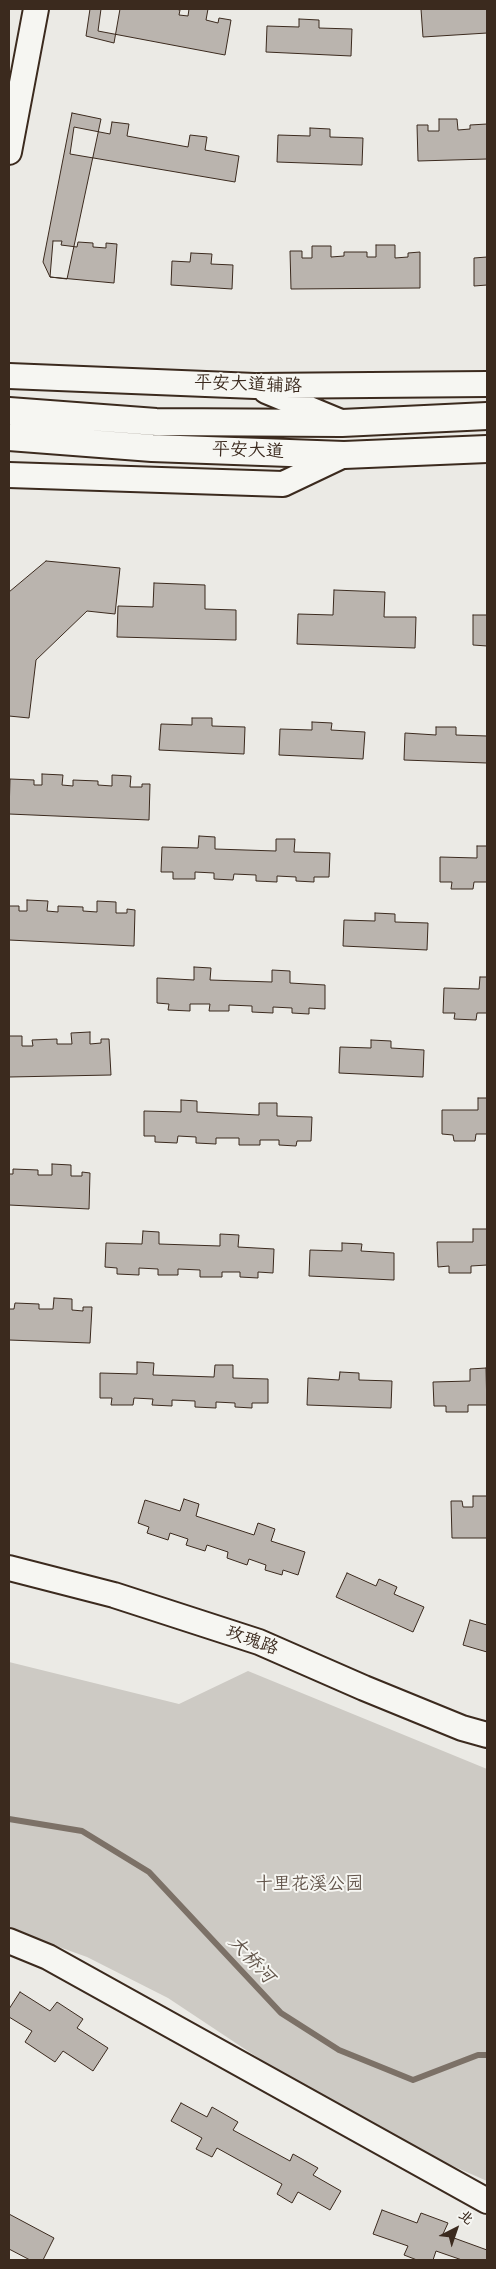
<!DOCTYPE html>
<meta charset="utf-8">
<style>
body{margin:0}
#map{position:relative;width:496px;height:2269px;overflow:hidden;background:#ebeae5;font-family:Pangolin,"LXGW WenKai TC",sans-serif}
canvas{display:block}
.frame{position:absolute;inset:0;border:10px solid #3b2a1e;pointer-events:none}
.north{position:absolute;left:431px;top:2204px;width:50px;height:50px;-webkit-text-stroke:4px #f6f6f2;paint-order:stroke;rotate:41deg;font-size:14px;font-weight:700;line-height:20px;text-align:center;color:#3b2a1e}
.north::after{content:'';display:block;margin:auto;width:18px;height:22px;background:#3b2a1e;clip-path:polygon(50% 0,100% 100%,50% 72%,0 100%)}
</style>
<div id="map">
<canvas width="496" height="2269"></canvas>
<div class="frame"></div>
<div class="north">北</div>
</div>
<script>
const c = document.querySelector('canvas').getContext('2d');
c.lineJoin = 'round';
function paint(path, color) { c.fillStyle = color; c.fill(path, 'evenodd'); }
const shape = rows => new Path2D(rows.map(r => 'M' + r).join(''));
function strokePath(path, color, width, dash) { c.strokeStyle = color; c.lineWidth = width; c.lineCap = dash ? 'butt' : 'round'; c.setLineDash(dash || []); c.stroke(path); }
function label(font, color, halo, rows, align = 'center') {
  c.font = font + ' Pangolin,"LXGW WenKai TC",sans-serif'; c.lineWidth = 4; c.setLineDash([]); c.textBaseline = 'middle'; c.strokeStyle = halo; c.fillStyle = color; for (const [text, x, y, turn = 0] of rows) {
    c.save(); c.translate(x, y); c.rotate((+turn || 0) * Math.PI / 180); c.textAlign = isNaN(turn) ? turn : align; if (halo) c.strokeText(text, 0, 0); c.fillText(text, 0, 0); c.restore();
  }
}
const green = shape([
 [9,1662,179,1704,248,1671,487,1769,487,2181,421,2152,302,2087,168,1998,87,1957,9,1929]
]);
const stream = shape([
 [9,1819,82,1831,149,1872,281,2013,339,2050,413,2080,478,2055,487,2055]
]);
const building = shape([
 [90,9,120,9,114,43,86,36,90,9],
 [101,9,175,9,180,10,179,15,188,16,189,9,208,9,206,20,218,23,219,18,231,20,225,55,98,31,101,9],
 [421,9,487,9,487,33,423,37,421,9],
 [299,19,319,20,319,28,352,29,351,56,266,52,267,26,299,27,299,19],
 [72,113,101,119,67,279,50,277,43,262,72,113],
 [439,119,457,119,458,130,470,129,470,125,487,124,487,159,418,161,417,125,428,125,428,131,439,131,439,119],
 [112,122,129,124,127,136,188,147,190,135,207,137,205,150,239,156,235,182,70,154,74,127,110,134,112,122],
 [310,128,330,129,330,137,363,138,362,165,277,162,278,135,310,136,310,128],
 [53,241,62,241,61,245,77,247,78,242,93,243,93,247,106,248,106,243,117,244,114,283,50,277,53,241],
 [376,245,395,245,395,258,408,257,408,253,420,252,420,288,291,289,290,251,302,251,302,258,312,258,312,246,331,246,331,257,344,256,344,252,367,252,367,257,376,257,376,245],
 [191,253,212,254,211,264,233,265,232,289,171,285,172,261,190,262,191,253],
 [487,257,487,285,474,286,474,258,487,257],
 [46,561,120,568,115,614,87,611,36,660,29,718,9,716,9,592,46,561],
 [154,583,205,585,205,609,236,610,236,640,117,637,118,606,153,607,154,583],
 [334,590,385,592,384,617,416,617,415,648,297,644,298,614,333,615,334,590],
 [473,615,487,615,487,646,473,645,473,615],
 [192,718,212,718,212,726,245,727,244,754,159,750,161,724,192,725,192,718],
 [312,722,332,723,331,730,365,732,363,759,279,755,280,729,312,730,312,722],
 [436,727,456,727,456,735,487,736,487,763,404,760,405,733,436,735,436,727],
 [42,774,63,775,62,785,73,786,73,780,98,781,98,785,112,786,112,775,131,776,130,787,142,787,142,784,150,784,149,820,9,814,10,779,34,780,34,785,42,785,42,774],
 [199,836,215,837,215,849,276,851,276,839,295,839,294,852,330,853,329,877,314,877,314,882,296,881,296,877,277,876,277,882,256,881,256,875,234,874,233,880,214,879,214,873,195,872,195,879,173,879,173,872,161,872,162,847,198,848,199,836],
 [477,846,487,846,487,882,474,882,473,889,451,889,452,882,440,882,440,857,477,858,477,846],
 [27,900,48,901,47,911,58,912,58,906,83,907,83,911,97,912,97,901,116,902,116,913,127,913,127,909,135,910,134,946,9,940,9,906,19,906,19,911,27,911,27,900],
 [375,913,395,914,395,922,428,923,427,950,343,946,344,920,375,921,375,913],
 [194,967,211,968,210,980,272,982,272,970,290,971,290,983,325,985,325,1009,309,1008,309,1014,292,1013,292,1008,273,1007,273,1013,252,1012,252,1006,229,1005,229,1011,209,1011,210,1004,190,1004,190,1011,168,1010,169,1004,157,1003,157,978,194,980,194,967],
 [480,977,487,977,487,1013,477,1013,476,1020,454,1019,455,1013,443,1013,444,988,479,989,480,977],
 [90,1032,90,1044,101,1043,101,1039,109,1039,111,1075,9,1077,9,1036,22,1036,22,1046,33,1046,32,1040,57,1039,57,1044,72,1044,71,1033,90,1032],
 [371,1040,391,1041,391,1048,424,1050,423,1077,339,1073,340,1047,371,1048,371,1040],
 [478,1098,487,1098,487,1134,476,1134,475,1141,454,1141,453,1135,442,1134,442,1110,478,1110,478,1098],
 [181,1100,197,1101,197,1112,259,1115,259,1103,277,1103,277,1116,312,1117,311,1141,297,1141,296,1146,279,1145,279,1140,260,1140,260,1145,239,1145,239,1138,216,1138,216,1144,196,1143,196,1137,178,1136,177,1143,155,1142,155,1136,144,1136,144,1111,181,1112,181,1100],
 [52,1164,71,1165,71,1176,82,1176,82,1172,90,1173,89,1209,9,1205,9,1174,13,1174,13,1169,38,1170,38,1175,52,1175,52,1164],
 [473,1229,487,1229,487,1265,471,1266,471,1273,449,1273,449,1266,438,1267,437,1242,473,1242,473,1229],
 [143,1231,159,1232,159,1244,220,1246,220,1234,239,1235,238,1247,274,1249,273,1273,258,1272,258,1278,240,1277,240,1272,222,1272,222,1277,200,1277,200,1270,178,1269,178,1275,158,1275,158,1269,139,1268,139,1275,117,1274,117,1268,105,1267,106,1243,142,1244,143,1231],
 [342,1243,362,1244,361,1251,394,1253,394,1280,309,1276,310,1250,342,1251,342,1243],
 [54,1298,72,1299,72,1310,83,1311,83,1307,92,1307,90,1343,9,1340,9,1309,14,1309,15,1303,39,1304,39,1309,53,1309,54,1298],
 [137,1362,154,1363,153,1375,214,1377,215,1365,233,1365,233,1378,268,1379,268,1403,252,1403,252,1408,235,1407,235,1403,216,1402,216,1408,195,1407,195,1401,172,1400,172,1406,152,1405,153,1399,134,1398,133,1405,111,1405,112,1398,100,1398,100,1373,137,1374,137,1362],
 [486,1368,487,1411,487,1405,468,1405,468,1412,446,1412,446,1406,434,1406,433,1382,470,1381,470,1369,486,1368],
 [340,1372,359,1373,359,1380,392,1381,391,1408,307,1405,308,1378,339,1380,340,1372],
 [473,1496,487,1496,487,1538,452,1538,451,1501,462,1501,463,1507,473,1507,473,1496],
 [184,1499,199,1504,196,1516,254,1535,258,1523,275,1529,271,1541,305,1552,298,1575,283,1570,282,1575,265,1570,266,1565,249,1559,247,1565,227,1558,228,1552,207,1545,205,1551,186,1545,188,1539,170,1533,168,1540,147,1533,149,1527,138,1523,145,1500,180,1511,184,1499],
 [347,1573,376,1586,379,1579,397,1587,394,1594,424,1607,413,1632,336,1597,347,1573],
 [470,1620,487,1625,487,1652,463,1645,470,1620],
 [20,1992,50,2011,57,2002,83,2019,77,2028,108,2048,93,2071,63,2051,55,2062,25,2042,32,2031,9,2017,9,2009,20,1992],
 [181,2103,207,2117,212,2107,238,2122,233,2130,290,2161,293,2154,318,2168,313,2175,341,2191,330,2210,298,2192,292,2203,277,2194,282,2184,217,2148,212,2157,196,2149,202,2138,171,2121,181,2103],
 [382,2210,417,2223,421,2213,448,2223,443,2234,487,2250,487,2260,462,2260,436,2251,433,2260,417,2260,404,2255,408,2246,373,2234,382,2210],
 [9,2214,54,2238,43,2260,30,2260,9,2249,9,2214]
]);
const secondary = shape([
 [9,152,36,9],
 [9,376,255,386,487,384],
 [266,391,341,422],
 [9,475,283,484,344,455],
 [9,1568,114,1595,259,1642,364,1688,462,1728,487,1735],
 [9,1941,48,1957,487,2201]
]);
const primary = shape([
 [9,411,156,422,342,423,487,416],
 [9,437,152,448,344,455,487,449]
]);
const streetNames = [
 ["平安大道辅路",248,385,2],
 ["平安大道",248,451,2],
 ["玫瑰路",252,1641,20]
];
const parkNames = [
 ["十里花溪公园",309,1884]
];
const waterNames = [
 ["大桥河",251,1960,47]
];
paint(green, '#cdcac4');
strokePath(stream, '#7c7167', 6);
paint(building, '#bab4ae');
strokePath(building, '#3b2a1e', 1);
strokePath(secondary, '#3b2a1e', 28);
strokePath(primary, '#3b2a1e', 30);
strokePath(secondary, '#f6f6f2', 24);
strokePath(primary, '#f6f6f2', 26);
label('18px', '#3b2a1e', '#f6f6f2', streetNames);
label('18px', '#605248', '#f6f6f2', parkNames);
label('italic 19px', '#615449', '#f6f6f2', waterNames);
</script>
